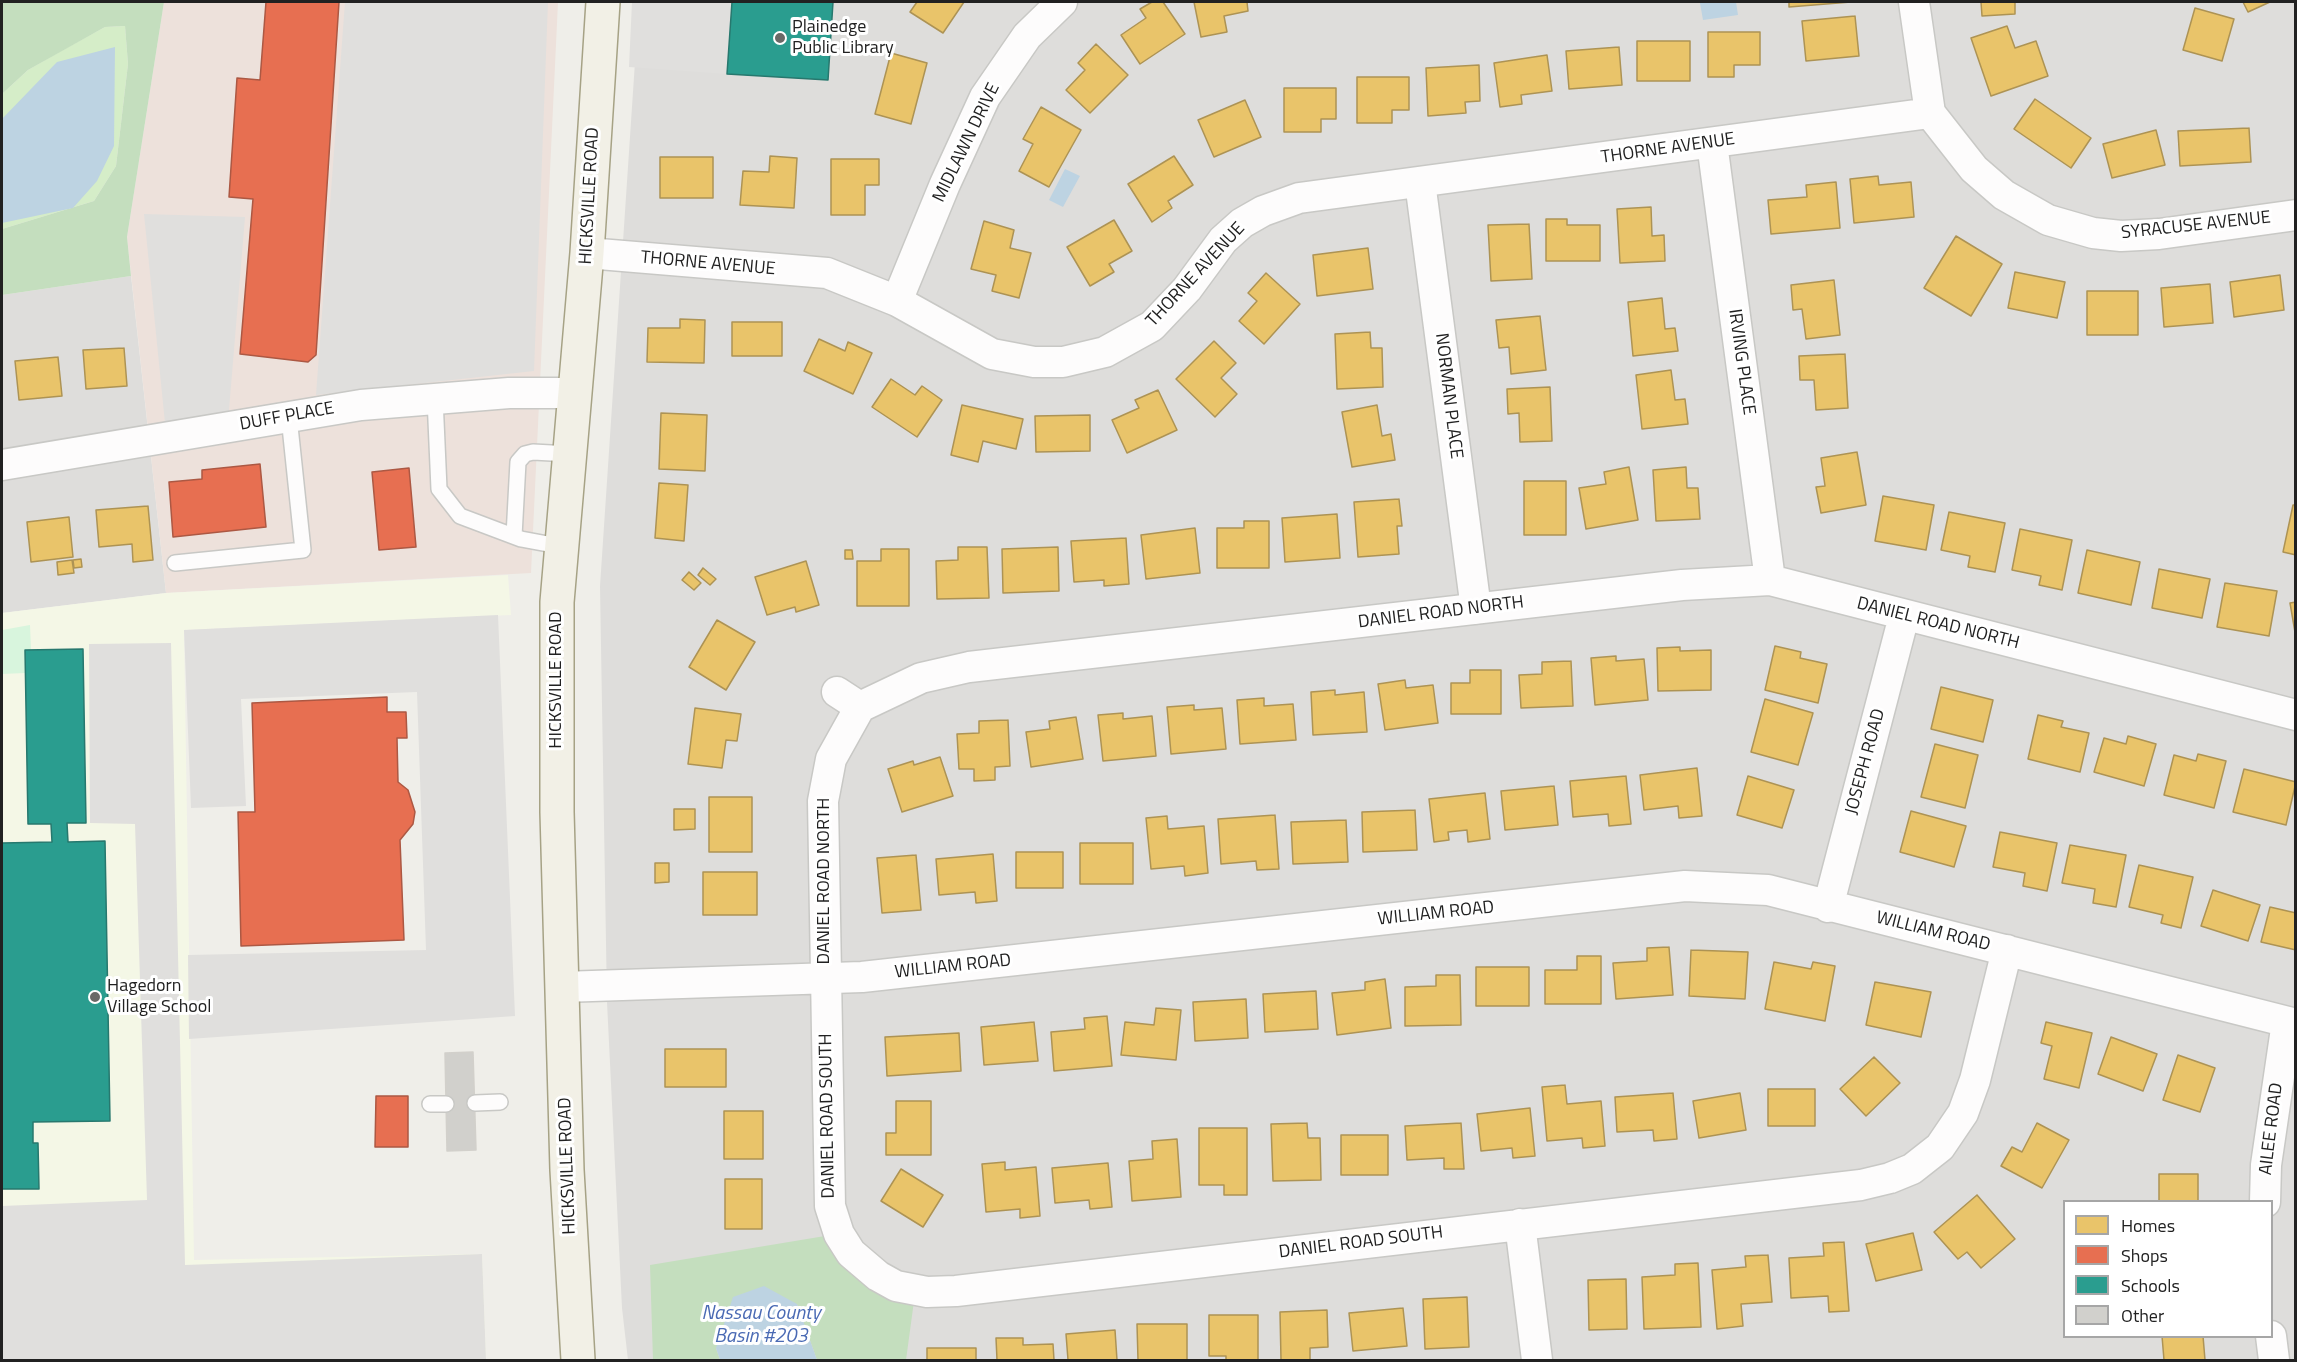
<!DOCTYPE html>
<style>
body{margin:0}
#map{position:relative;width:2297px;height:1362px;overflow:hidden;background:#efeee9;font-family:"Titillium Web",sans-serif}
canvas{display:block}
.frame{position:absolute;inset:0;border:3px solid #212121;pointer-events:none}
.legend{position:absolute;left:2063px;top:1200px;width:210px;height:138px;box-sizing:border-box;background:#fff;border:2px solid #a6a6a6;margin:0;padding:8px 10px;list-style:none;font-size:18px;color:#212121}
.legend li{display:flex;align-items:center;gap:12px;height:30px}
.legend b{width:30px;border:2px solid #a6a6a6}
</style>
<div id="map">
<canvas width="2297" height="1362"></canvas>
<div class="frame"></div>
<ul class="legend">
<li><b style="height:16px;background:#e9c46a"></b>Homes</li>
<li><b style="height:16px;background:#e76f51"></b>Shops</li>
<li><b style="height:16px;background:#2a9d8f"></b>Schools</li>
<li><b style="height:16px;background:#d1d0cc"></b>Other</li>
</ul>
</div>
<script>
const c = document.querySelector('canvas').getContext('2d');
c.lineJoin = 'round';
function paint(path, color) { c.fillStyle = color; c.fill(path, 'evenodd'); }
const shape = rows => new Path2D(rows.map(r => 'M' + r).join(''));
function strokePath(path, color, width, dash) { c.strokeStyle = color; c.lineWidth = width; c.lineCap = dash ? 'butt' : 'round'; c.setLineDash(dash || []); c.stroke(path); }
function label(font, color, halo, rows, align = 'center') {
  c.font = font + ' "Titillium Web",sans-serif'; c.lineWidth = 6; c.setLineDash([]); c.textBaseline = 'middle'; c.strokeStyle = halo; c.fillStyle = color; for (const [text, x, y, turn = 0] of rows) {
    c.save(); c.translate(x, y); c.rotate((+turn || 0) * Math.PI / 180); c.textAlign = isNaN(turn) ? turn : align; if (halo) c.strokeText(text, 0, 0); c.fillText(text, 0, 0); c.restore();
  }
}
const residential = shape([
 [639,2,2295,2,2295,1360,628,1360,622,1308,607,1002,600,586],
 [2064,1202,2272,1202,2272,1336,2064,1336],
 [131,276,166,593,2,613,2,295]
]);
const commercial = shape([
 [164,2,558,2,531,573,166,593,127,237]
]);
const education = shape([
 [508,575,511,615,184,630,194,1260,482,1254,486,1360,2,1360,2,613,166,593]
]);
const grass = shape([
 [125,26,128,64,116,166,94,201,2,229,2,94,28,70,61,51,105,27]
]);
const forest = shape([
 [2,2,164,2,127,237,131,276,2,295,2,229,94,201,116,166,128,64,125,26,105,27,28,70,2,94],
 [825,1236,914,1301,906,1360,817,1360,797,1304,716,1348,720,1360,653,1360,650,1265]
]);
const park = shape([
 [30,625,31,650,25,650,25,673,2,674,2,630]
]);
const parking = shape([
 [345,2,548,2,534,371,316,395],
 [632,2,732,2,727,74,629,67],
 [144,214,245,217,228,422,166,433],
 [498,615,515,1016,189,1039,188,955,426,950,417,692,241,699,246,806,191,808,184,630],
 [171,643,185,1265,482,1254,486,1360,2,1360,2,1206,147,1200,135,824,90,823,89,644]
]);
const water = shape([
 [1736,2,1738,15,1703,20,1700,3],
 [115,47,114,146,97,181,73,208,2,223,2,119,57,62],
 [1065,169,1080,176,1063,207,1049,200],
 [764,1286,797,1304,817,1360,720,1360,716,1348,733,1297]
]);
const homes = shape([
 [917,2,964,2,943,33,910,12,917,2],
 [1152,2,1163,2,1185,34,1140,64,1121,35,1146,18,1140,9,1152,2],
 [1194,2,1247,2,1248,11,1224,16,1227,32,1201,37,1194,2],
 [1789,2,1851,2,1789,7,1789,2],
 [1981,2,2015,2,2015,14,1982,16,1981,2],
 [2243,2,2270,2,2248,12,2243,2],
 [2195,8,2234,19,2222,61,2183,50,2195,8],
 [1855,16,1859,56,1806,61,1802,21,1855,16],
 [2007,26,2015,48,2036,41,2048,76,1991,96,1971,38,2007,26],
 [1708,32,1760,32,1760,65,1734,65,1734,77,1708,77,1708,32],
 [1637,41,1690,41,1690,81,1637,81,1637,41],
 [1096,44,1128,75,1090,113,1066,90,1085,70,1078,63,1096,44],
 [1619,47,1622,85,1569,89,1566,51,1619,47],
 [891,53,927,63,911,124,875,114,891,53],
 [1547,55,1552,91,1521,95,1522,104,1500,107,1494,63,1547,55],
 [1479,65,1480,101,1465,102,1466,113,1428,116,1426,68,1479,65],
 [1357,77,1409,77,1409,110,1392,110,1392,123,1357,123,1357,77],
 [1284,88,1336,88,1336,119,1321,119,1321,132,1284,132,1284,88],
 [2035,99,2091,138,2071,168,2014,129,2035,99],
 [1245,100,1261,137,1214,157,1198,120,1245,100],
 [1041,107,1081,130,1049,187,1019,171,1033,144,1023,139,1041,107],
 [2249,128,2251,162,2180,166,2178,131,2249,128],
 [2156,130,2165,165,2112,178,2103,144,2156,130],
 [770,156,797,158,794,208,740,205,743,171,769,172,770,156],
 [1174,156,1193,185,1168,201,1172,208,1152,222,1128,184,1174,156],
 [660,157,713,157,713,198,660,198,660,157],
 [831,159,879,159,879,185,865,185,865,215,831,215,831,159],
 [1878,176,1879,185,1911,182,1914,217,1854,223,1850,179,1878,176],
 [1836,182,1840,228,1771,234,1768,200,1807,197,1806,185,1836,182],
 [1651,207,1652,236,1664,235,1665,261,1620,263,1617,209,1651,207],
 [1546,219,1567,219,1567,225,1600,225,1600,261,1546,261,1546,219],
 [1114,220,1132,251,1109,264,1114,272,1090,286,1067,247,1114,220],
 [984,221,1014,230,1010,248,1031,253,1019,298,992,291,996,275,971,269,984,221],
 [1529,224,1532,279,1491,281,1488,225,1529,224],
 [1956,236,2002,264,1971,316,1924,288,1956,236],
 [1368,248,1373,289,1317,296,1313,255,1368,248],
 [2015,272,2065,282,2057,318,2008,308,2015,272],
 [1266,273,1300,304,1264,344,1239,321,1257,301,1248,293,1266,273],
 [2280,275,2284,310,2234,317,2230,282,2280,275],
 [1834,280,1840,335,1806,339,1802,309,1793,310,1791,285,1834,280],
 [2210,284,2213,323,2164,327,2161,288,2210,284],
 [2087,291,2138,291,2138,335,2087,335,2087,291],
 [1662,298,1665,329,1675,328,1678,351,1633,356,1628,302,1662,298],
 [1540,316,1546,370,1511,374,1509,347,1499,348,1496,320,1540,316],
 [680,319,705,320,704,363,647,362,648,328,680,328,680,319],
 [732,322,782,322,782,356,732,356,732,322],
 [1370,332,1371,348,1382,348,1383,387,1337,389,1335,334,1370,332],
 [819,339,845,351,848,342,872,353,853,394,804,371,819,339],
 [1214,341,1236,363,1221,378,1237,394,1215,417,1176,379,1214,341],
 [124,348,127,386,86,389,83,350,124,348],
 [1845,354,1848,408,1816,410,1814,380,1800,380,1799,356,1845,354],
 [58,357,62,396,19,400,15,361,58,357],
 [1671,370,1675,400,1685,399,1688,424,1642,429,1636,375,1671,370],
 [891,379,915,395,922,386,942,400,917,437,872,407,891,379],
 [1550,387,1552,441,1520,442,1519,413,1508,414,1507,389,1550,387],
 [1158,390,1177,430,1127,453,1112,420,1139,408,1135,400,1158,390],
 [962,405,1023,419,1016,449,983,441,978,462,951,455,962,405],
 [1377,405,1382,436,1391,434,1395,460,1352,467,1342,412,1377,405],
 [661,413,707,415,705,471,659,469,661,413],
 [1090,415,1090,451,1036,452,1035,416,1090,415],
 [1857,452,1866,505,1821,513,1816,487,1825,486,1821,458,1857,452],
 [1629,467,1638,520,1586,529,1579,488,1606,484,1604,472,1629,467],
 [1686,467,1687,488,1698,488,1700,519,1656,521,1653,470,1686,467],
 [1524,481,1566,481,1566,535,1524,535,1524,481],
 [659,483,688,485,684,541,655,538,659,483],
 [1883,496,1934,505,1926,550,1875,541,1883,496],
 [1399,499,1402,526,1397,526,1399,554,1358,557,1354,502,1399,499],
 [2293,505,2296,505,2296,555,2283,552,2293,505],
 [148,506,153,560,133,562,132,544,99,547,96,510,148,506],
 [1949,512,2005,523,1995,572,1968,567,1970,556,1941,550,1949,512],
 [1337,514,1340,558,1285,562,1282,518,1337,514],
 [69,517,73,557,31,562,27,522,69,517],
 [1244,521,1269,521,1269,568,1217,568,1217,528,1244,528,1244,521],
 [1195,528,1200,573,1146,579,1141,535,1195,528],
 [2020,529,2072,540,2062,590,2039,585,2041,576,2012,570,2020,529],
 [1126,538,1129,584,1104,586,1104,580,1074,582,1071,541,1126,538],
 [958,547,987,547,989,598,937,599,936,561,958,560,958,547],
 [1058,547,1059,591,1003,593,1002,549,1058,547],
 [881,549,909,549,909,606,857,606,857,561,881,561,881,549],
 [845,550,852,550,853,559,845,559,845,550],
 [2087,550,2140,562,2131,605,2078,593,2087,550],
 [81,559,82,567,74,568,73,560,81,559],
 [72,560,74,573,58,575,57,562,72,560],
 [806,561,819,605,796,612,795,607,767,615,755,577,806,561],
 [703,568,716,579,710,585,698,575,703,568],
 [2159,569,2210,579,2202,618,2152,608,2159,569],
 [689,572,701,583,694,590,682,580,689,572],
 [2225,583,2277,591,2269,636,2217,627,2225,583],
 [2296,602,2296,638,2290,603,2296,602],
 [717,620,755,642,726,690,689,667,717,620],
 [1775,646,1801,652,1800,658,1827,664,1818,703,1765,690,1775,646],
 [1680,647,1680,651,1711,650,1711,690,1658,691,1657,648,1680,647],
 [1616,656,1616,661,1644,659,1648,700,1595,705,1591,658,1616,656],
 [1571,661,1573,706,1521,708,1519,675,1542,674,1542,662,1571,661],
 [1470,670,1501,670,1501,714,1451,714,1451,683,1470,683,1470,670],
 [1405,680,1406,688,1433,685,1438,723,1385,730,1378,684,1405,680],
 [1941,687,1993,700,1983,742,1931,729,1941,687],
 [1335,690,1335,695,1364,692,1367,732,1313,735,1311,692,1335,690],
 [1264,698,1264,706,1293,704,1296,740,1240,744,1237,700,1264,698],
 [1765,699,1813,713,1798,765,1751,752,1765,699],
 [1194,705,1194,710,1222,708,1226,749,1171,754,1167,707,1194,705],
 [695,708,741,714,737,741,726,740,722,768,688,764,695,708],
 [1123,713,1123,719,1152,716,1156,756,1103,761,1098,715,1123,713],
 [2038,715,2063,721,2061,727,2089,733,2080,772,2028,759,2038,715],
 [1076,717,1083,759,1031,767,1026,732,1050,729,1049,721,1076,717],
 [1008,720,1010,766,995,767,995,780,974,781,974,769,959,769,957,734,979,733,979,721,1008,720],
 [2128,736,2156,744,2144,786,2094,772,2104,738,2126,744,2128,736],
 [1935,744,1978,755,1965,808,1921,797,1935,744],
 [2198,754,2226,761,2214,808,2164,795,2174,755,2196,761,2198,754],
 [940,757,953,796,902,812,888,769,913,761,914,765,940,757],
 [1697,768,1702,816,1679,818,1678,806,1644,810,1640,775,1697,768],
 [2244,769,2296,782,2286,825,2233,812,2244,769],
 [1626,776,1631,824,1609,826,1608,814,1573,817,1570,781,1626,776],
 [1748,776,1794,790,1782,828,1737,815,1748,776],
 [1554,786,1558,825,1505,830,1501,791,1554,786],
 [1485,793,1490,839,1468,842,1467,830,1448,832,1449,840,1434,842,1429,799,1485,793],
 [709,797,752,797,752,852,709,852,709,797],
 [674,809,695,809,695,829,674,830,674,809],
 [1415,810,1417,850,1363,852,1362,812,1415,810],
 [1911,811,1966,826,1954,867,1900,852,1911,811],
 [1275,815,1279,869,1257,870,1256,861,1221,864,1218,819,1275,815],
 [1167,816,1168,829,1204,826,1208,873,1185,876,1184,866,1151,869,1146,818,1167,816],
 [1346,820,1348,862,1293,864,1291,822,1346,820],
 [2000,832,2057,843,2047,891,2023,886,2025,873,1993,867,2000,832],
 [1080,843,1133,843,1133,884,1080,884,1080,843],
 [2070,845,2126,855,2116,907,2093,903,2095,889,2062,883,2070,845],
 [1016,852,1063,852,1063,888,1016,888,1016,852],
 [993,854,997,901,976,903,975,892,939,895,936,859,993,854],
 [916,855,921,910,882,913,877,858,916,855],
 [655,863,669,863,669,882,655,883,655,863],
 [2139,865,2193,877,2181,928,2161,923,2163,915,2129,907,2139,865],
 [703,872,757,872,757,915,703,915,703,872],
 [2213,890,2260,905,2248,941,2201,926,2213,890],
 [2270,907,2296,913,2296,950,2261,942,2270,907],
 [1669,947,1673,995,1616,999,1613,963,1647,961,1647,948,1669,947],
 [1691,950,1748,952,1745,999,1689,996,1691,950],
 [1577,956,1601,956,1601,1004,1545,1004,1545,970,1577,970,1577,956],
 [1774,962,1811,969,1813,962,1835,966,1825,1021,1765,1009,1774,962],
 [1476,967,1529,967,1529,1006,1476,1006,1476,967],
 [1436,975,1460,975,1461,1025,1405,1026,1405,987,1436,986,1436,975],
 [1385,979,1391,1028,1337,1035,1332,993,1365,990,1365,982,1385,979],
 [1875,982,1931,992,1921,1037,1866,1025,1875,982],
 [1316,991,1318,1029,1265,1032,1263,994,1316,991],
 [1246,999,1248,1038,1195,1041,1193,1002,1246,999],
 [1156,1008,1181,1010,1176,1060,1121,1055,1125,1022,1154,1025,1156,1008],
 [1107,1016,1112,1066,1054,1071,1051,1032,1085,1029,1084,1018,1107,1016],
 [1034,1022,1038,1061,984,1065,981,1027,1034,1022],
 [2046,1022,2092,1033,2079,1088,2044,1079,2052,1046,2041,1043,2046,1022],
 [959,1033,961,1071,887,1076,885,1037,959,1033],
 [2111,1037,2157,1054,2143,1091,2098,1074,2111,1037],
 [665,1049,726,1049,726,1087,665,1087,665,1049],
 [2178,1055,2215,1068,2200,1112,2163,1100,2178,1055],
 [1874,1057,1900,1083,1866,1116,1840,1089,1874,1057],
 [1565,1085,1567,1104,1601,1101,1605,1146,1583,1148,1582,1138,1547,1141,1542,1087,1565,1085],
 [1768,1089,1815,1089,1815,1126,1768,1126,1768,1089],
 [1673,1093,1677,1139,1654,1141,1653,1130,1617,1132,1615,1097,1673,1093],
 [1740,1093,1746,1130,1699,1138,1693,1101,1740,1093],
 [896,1101,931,1101,931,1155,886,1155,886,1133,896,1133,896,1101],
 [1530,1108,1535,1156,1513,1158,1512,1148,1481,1151,1477,1114,1530,1108],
 [724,1111,763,1111,763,1159,724,1159,724,1111],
 [1307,1123,1308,1138,1320,1138,1321,1180,1273,1181,1271,1124,1307,1123],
 [1461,1123,1464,1169,1444,1169,1444,1158,1407,1160,1405,1126,1461,1123],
 [2037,1123,2069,1140,2042,1188,2001,1166,2012,1147,2022,1152,2037,1123],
 [1199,1128,1247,1128,1247,1195,1224,1195,1224,1185,1199,1185,1199,1128],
 [1341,1135,1388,1135,1388,1175,1341,1175,1341,1135],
 [1177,1139,1181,1197,1132,1201,1129,1161,1153,1159,1152,1141,1177,1139],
 [1005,1162,1005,1170,1036,1167,1040,1216,1020,1218,1020,1209,986,1212,982,1164,1005,1162],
 [1108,1163,1112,1207,1090,1209,1089,1200,1055,1203,1052,1168,1108,1163],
 [901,1169,943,1195,923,1227,881,1201,901,1169],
 [2159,1174,2198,1174,2198,1202,2159,1202,2159,1174],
 [725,1179,762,1179,762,1229,725,1229,725,1179],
 [1977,1195,2015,1239,1981,1268,1967,1252,1958,1259,1934,1232,1977,1195],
 [1913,1233,1922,1270,1876,1281,1866,1244,1913,1233],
 [1844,1242,1849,1311,1829,1312,1828,1296,1791,1298,1789,1258,1824,1256,1823,1243,1844,1242],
 [1768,1255,1772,1302,1741,1304,1743,1326,1717,1329,1712,1270,1746,1267,1745,1256,1768,1255],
 [1698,1263,1701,1327,1644,1329,1642,1277,1675,1275,1675,1264,1698,1263],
 [1626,1279,1627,1329,1589,1330,1588,1280,1626,1279],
 [1467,1297,1469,1347,1425,1349,1423,1299,1467,1297],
 [1403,1308,1407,1346,1353,1351,1349,1313,1403,1308],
 [1327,1310,1328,1347,1310,1348,1310,1360,1281,1360,1280,1312,1327,1310],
 [1209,1315,1258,1315,1258,1360,1226,1360,1226,1356,1209,1356,1209,1315],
 [1137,1324,1187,1324,1187,1360,1138,1360,1137,1324],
 [1115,1330,1117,1360,1068,1360,1066,1334,1115,1330],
 [2162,1336,2203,1336,2205,1360,2164,1360,2162,1336],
 [996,1338,1023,1338,1023,1345,1053,1344,1054,1360,997,1360,996,1338],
 [927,1348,976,1348,976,1360,927,1360,927,1348]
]);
const shops = shape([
 [266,2,339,2,316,355,308,362,240,354,253,199,229,197,237,78,260,80,266,2],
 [260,464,266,527,173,537,169,482,202,479,202,470,260,464],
 [409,468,416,547,379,550,372,472,409,468],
 [387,697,387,712,406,712,407,738,397,738,398,782,408,790,415,812,413,824,400,840,404,940,241,946,238,812,255,812,252,703,387,697],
 [376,1096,408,1096,408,1147,375,1147,376,1096]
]);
const schools = shape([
 [732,2,833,2,828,80,727,74,732,2],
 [83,649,86,823,67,823,68,842,105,841,110,1121,33,1122,33,1143,38,1143,39,1189,2,1189,2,843,52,842,51,824,28,824,25,650,83,649]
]);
const building = shape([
 [473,1052,476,1150,447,1151,445,1053,473,1052]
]);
const service = shape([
 [435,398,439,489,460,516,521,539,564,547],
 [514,536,518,462,525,454,533,452,570,454],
 [175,563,303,550,289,417],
 [475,1103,500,1102],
 [430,1104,446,1104]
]);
const minor = shape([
 [1914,2,1930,113,1974,169,2004,195,2048,220,2093,233,2121,236,2159,234,2296,215],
 [1712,143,1770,580],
 [1420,182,1476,609],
 [587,253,827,273,897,301,992,354,1034,362,1063,362,1105,352,1152,326,1187,289,1223,240,1242,223,1263,211,1299,198,1930,113],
 [897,301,945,184,985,97,1027,36,1062,2],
 [2,465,361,405,509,393,576,393],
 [837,692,860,707],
 [1828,907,1904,616],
 [2007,950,1975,1080,1963,1113,1940,1147,1912,1169,1890,1178,1861,1185,956,1291,927,1292,896,1286,878,1276,851,1253,839,1234,830,1206,823,801,831,759,860,707,921,678,969,667,1682,585,1770,580,2296,715],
 [562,987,862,977,1685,886,1768,890,2296,1024],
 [2265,1202,2266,1165,2287,1022],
 [1520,1224,1537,1360],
 [2271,1336,2274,1360]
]);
const primary = shape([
 [578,1360,567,1170,557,812,557,602,587,253,603,2]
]);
const markers = [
 [780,38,6,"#696967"],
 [95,997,6,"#696967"]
];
const poiNames = [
 ["Plainedge",792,28],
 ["Public Library",792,49],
 ["Hagedorn",107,987],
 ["Village School",107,1008]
];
const streetNames = [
 ["MIDLAWN DRIVE",967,143,-64],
 ["THORNE AVENUE",1668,149,-8],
 ["HICKSVILLE ROAD",590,196,-87],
 ["SYRACUSE AVENUE",2196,226,-6],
 ["THORNE AVENUE",708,264,5],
 ["THORNE AVENUE",1196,275,-47],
 ["IRVING PLACE",1741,362,82],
 ["NORMAN PLACE",1448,396,83],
 ["DUFF PLACE",287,417,-10],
 ["DANIEL ROAD NORTH",1441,613,-7],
 ["DANIEL ROAD NORTH",1938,624,14],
 ["HICKSVILLE ROAD",557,680,-90],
 ["JOSEPH ROAD",1866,762,-75],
 ["DANIEL ROAD NORTH",825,881,-90],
 ["WILLIAM ROAD",1436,914,-6],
 ["WILLIAM ROAD",1933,932,14],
 ["WILLIAM ROAD",953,967,-6],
 ["DANIEL ROAD SOUTH",828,1116,-91],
 ["AILEE ROAD",2272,1129,-83],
 ["HICKSVILLE ROAD",568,1166,-92],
 ["DANIEL ROAD SOUTH",1361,1243,-7]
];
const waterNames = [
 ["Nassau County",761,1314],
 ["Basin #203",761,1337]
];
paint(residential, '#dedddb');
paint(commercial, '#ede1db');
paint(education, '#f4f7e6');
paint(grass, '#d5edc8');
paint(forest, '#c4debe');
paint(park, '#d8f5dd');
paint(parking, '#e0dfdd');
paint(water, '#bdd3e2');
paint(homes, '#e9c46a');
strokePath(homes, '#ad9354', 1.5);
paint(shops, '#e76f51');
strokePath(shops, '#ac5843', 1.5);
paint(schools, '#2a9d8f');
strokePath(schools, '#27786e', 1.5);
paint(building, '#d1d0cc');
strokePath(building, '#d2d0cb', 1.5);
strokePath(service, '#c8c8c5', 18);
strokePath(minor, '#c8c8c5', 33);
strokePath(primary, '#a6a285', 36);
strokePath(service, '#fdfcfc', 15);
strokePath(minor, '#fdfcfc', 30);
strokePath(primary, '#f2f0e6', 33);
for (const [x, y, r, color] of markers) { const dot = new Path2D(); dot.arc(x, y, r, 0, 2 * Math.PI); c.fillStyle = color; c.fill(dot); strokePath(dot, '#fff', 2); }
label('18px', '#212121', '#fff', poiNames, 'left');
label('18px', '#212121', '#fff', streetNames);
label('italic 20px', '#4a6ab4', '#fff', waterNames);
</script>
